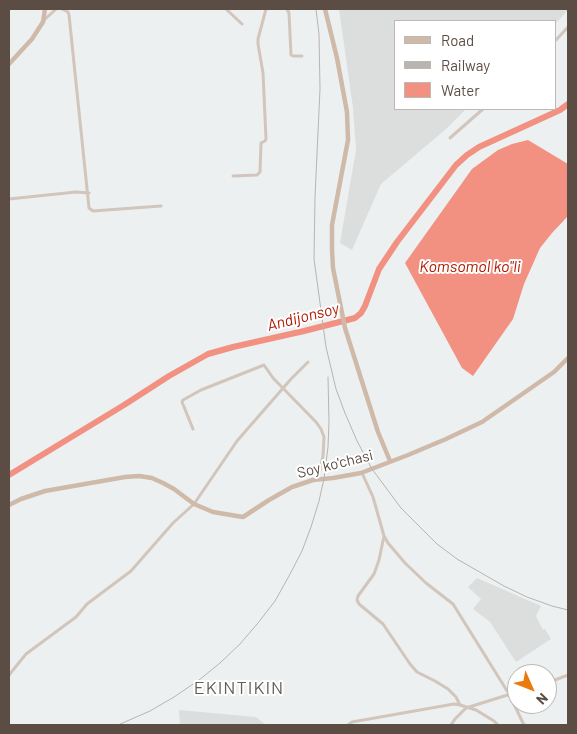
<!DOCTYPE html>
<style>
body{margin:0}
#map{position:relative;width:577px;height:734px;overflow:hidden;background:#edf0f0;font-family:Barlow,sans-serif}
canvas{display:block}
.frame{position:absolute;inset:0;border:10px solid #5c4d44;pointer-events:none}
.legend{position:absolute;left:394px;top:20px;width:162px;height:90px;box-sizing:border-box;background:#fff;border:1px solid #beb8b4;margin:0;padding:6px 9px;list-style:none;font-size:15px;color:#5c4d44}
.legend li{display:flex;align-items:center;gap:10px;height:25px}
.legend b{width:25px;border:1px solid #beb8b4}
.north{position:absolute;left:507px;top:664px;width:50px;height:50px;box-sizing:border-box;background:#fff;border:1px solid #beb8b4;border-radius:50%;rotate:134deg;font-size:14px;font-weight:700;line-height:20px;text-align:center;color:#5c4d44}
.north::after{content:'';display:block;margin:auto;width:18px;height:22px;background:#ec790b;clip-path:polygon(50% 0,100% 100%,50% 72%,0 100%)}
</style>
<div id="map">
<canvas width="577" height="734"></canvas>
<div class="frame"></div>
<ul class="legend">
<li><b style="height:6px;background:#cfbaaa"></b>Road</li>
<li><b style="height:6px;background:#b8b4af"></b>Railway</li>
<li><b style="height:14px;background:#f29081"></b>Water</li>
</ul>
<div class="north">N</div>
</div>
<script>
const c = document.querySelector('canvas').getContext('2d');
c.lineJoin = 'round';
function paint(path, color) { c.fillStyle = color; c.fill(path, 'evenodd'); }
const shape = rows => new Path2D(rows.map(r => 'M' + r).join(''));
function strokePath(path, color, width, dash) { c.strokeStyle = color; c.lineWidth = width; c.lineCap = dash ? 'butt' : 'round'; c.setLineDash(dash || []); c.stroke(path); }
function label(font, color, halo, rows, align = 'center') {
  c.font = font + ' Barlow,sans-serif'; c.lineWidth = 4; c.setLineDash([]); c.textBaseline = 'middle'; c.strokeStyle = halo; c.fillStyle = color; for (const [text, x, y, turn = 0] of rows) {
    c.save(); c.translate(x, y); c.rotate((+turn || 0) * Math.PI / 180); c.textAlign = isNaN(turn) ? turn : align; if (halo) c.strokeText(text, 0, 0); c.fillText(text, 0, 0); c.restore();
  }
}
const education = shape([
 [339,9,568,9,568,10,556,23,556,21,396,21,396,109,466,109,446,129,381,184,352,250,340,243,356,150,353,108],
 [477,578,541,606,536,616,543,630,545,629,551,639,516,662,490,622,473,609,481,599,468,587],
 [179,710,256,717,266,725,180,725]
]);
const water = shape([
 [528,140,568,164,568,216,552,233,540,248,524,284,513,319,473,376,462,368,405,263,472,169,498,150,512,144]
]);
const river = shape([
 [9,475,124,405,169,376,208,354,233,347,304,331,355,318,361,313,365,306,379,269,397,242,456,165,467,155,479,147,560,110,568,104]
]);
const minor = shape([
 [62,9,68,12,69,15,89,208,93,211,161,206],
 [226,9,242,24],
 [287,9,289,13,291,55,293,56,302,56],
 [43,21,56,9],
 [556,40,568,27],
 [450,138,483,109],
 [233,176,257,175,260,172,261,143,265,141,266,139,263,73,258,44,258,39,266,9],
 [9,199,76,192,89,193],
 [193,429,182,402,183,400,201,390,264,365,273,378,316,422,321,429,324,437,323,456,318,479],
 [362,473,373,497,384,536,388,543,405,563,426,583,453,604,509,694,524,725],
 [384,536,379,560,374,574,358,596,357,600,359,604,383,624,410,664,417,672,435,681,448,689,456,697,460,705],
 [9,675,26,654,76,617,87,604,131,571,173,523,194,504,237,441,291,379,308,362],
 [547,683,568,675],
 [348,725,352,722,454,704,460,705,476,710,494,721,498,725],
 [451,725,455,719,466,708,517,692]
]);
const major = shape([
 [325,9,337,58,347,112,348,140,332,225,332,250,333,268,345,328,378,432,390,461],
 [9,64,32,39,43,22,45,9],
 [9,505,21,499,45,491,125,477,139,476,152,478,163,483,174,489,194,504,213,512,243,517,269,500,292,487,313,480,333,478,361,473,408,455,446,439,482,422,554,372,568,358]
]);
const rail = shape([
 [316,9,319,34,320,89,315,197,314,259,326,347,336,389,345,413,357,441,372,469,401,508,437,544,457,559,504,586,527,597,552,606,568,610],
 [118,725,150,711,174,697,199,680,220,663,240,644,258,623,275,601,289,576,302,551,311,527,319,501,324,479,328,447,329,422,328,377]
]);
const streetNames = [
 ["Soy ko'chasi",335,464,-14]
];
const waterNames = [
 ["Komsomol ko\"li",470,267],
 ["Andijonsoy",303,317,-14]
];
const quarterNames = [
 ["EKINTIKIN",239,688]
];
paint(education, '#dcdede');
paint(water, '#f29081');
strokePath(river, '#f29081', 6);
strokePath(minor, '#d1c5bc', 3);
strokePath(major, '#cfbaaa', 4.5);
strokePath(rail, '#b8b4af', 1);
label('15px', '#5c4d44', '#fff', streetNames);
label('italic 16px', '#b11901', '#fff', waterNames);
c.letterSpacing = '1px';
label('18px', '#635e59', '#fff', quarterNames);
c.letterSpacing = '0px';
</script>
